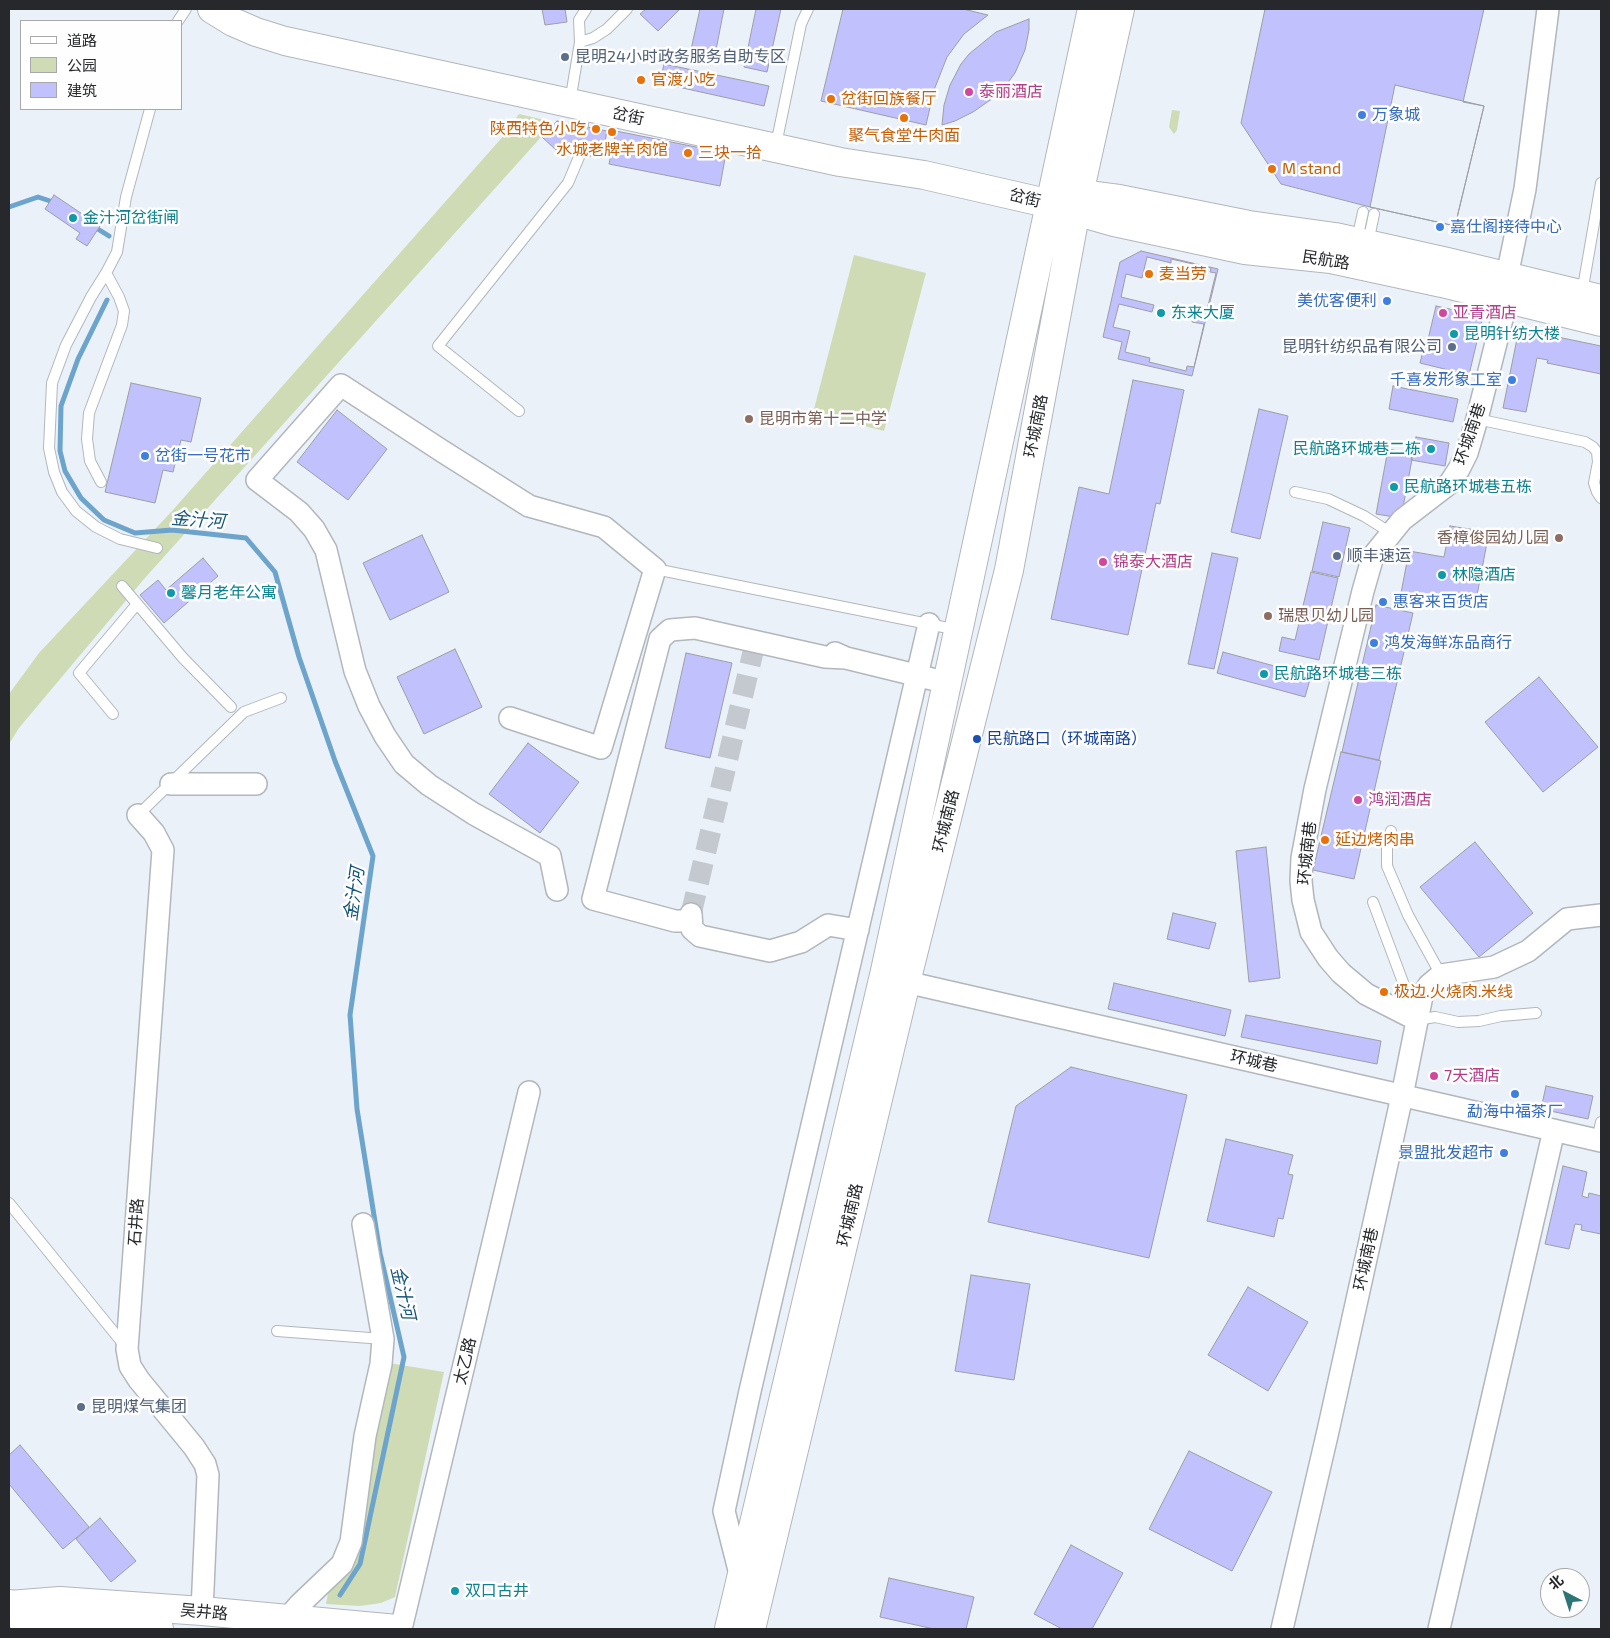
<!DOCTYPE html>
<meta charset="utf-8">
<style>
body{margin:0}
#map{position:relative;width:1610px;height:1638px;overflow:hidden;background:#ebf1f8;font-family:"Exo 2","Noto Sans SC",sans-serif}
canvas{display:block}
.frame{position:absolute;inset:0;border:10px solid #26282b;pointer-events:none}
.legend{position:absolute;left:20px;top:20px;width:162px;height:90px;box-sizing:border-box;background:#fefefe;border:1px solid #a8a8aa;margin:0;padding:6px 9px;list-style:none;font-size:15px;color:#26282b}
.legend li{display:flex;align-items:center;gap:10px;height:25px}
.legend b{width:25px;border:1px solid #a8a8aa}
.north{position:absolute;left:1540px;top:1568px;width:50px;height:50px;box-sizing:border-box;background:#fefefe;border:1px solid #a8a8aa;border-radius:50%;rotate:320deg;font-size:14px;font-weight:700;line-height:20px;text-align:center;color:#26282b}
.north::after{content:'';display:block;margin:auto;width:18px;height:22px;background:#2c7677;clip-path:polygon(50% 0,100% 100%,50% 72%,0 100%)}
</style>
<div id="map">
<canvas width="1610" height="1638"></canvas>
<div class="frame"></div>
<ul class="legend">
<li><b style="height:6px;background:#fff"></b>道路</li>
<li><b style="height:14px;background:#cfdbb4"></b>公园</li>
<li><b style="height:14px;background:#c1c2fd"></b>建筑</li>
</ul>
<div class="north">北</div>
</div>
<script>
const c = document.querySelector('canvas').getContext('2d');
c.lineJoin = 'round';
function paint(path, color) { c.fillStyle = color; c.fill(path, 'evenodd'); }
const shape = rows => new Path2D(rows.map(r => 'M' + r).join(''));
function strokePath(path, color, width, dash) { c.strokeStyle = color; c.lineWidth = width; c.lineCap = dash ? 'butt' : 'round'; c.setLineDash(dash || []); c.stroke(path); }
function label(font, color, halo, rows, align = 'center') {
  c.font = font + ' "Exo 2","Noto Sans SC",sans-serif'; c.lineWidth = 5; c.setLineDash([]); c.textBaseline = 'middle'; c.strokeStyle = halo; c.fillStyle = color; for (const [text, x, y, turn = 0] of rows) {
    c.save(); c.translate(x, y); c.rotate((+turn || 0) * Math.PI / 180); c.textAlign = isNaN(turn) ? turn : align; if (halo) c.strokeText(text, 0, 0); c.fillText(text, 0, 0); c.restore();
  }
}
const green = shape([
 [1172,110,1180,111,1177,130,1174,134,1169,127],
 [519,114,549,121,542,136,144,579,19,728,9,744,9,694,39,653,172,511,506,133],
 [854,255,926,273,884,431,813,413],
 [389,1363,444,1372,395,1597,381,1603,360,1606,326,1604,328,1594,354,1561,371,1438]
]);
const stream = shape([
 [9,207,38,197,56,203],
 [93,226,109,236],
 [107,300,78,359,61,406,60,451,65,471,81,498,104,520,135,533,172,530,246,538,275,572,299,657,335,761,373,856,350,1015,357,1109,380,1253,404,1357,360,1564,340,1595]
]);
const building = shape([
 [542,9,565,9,567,22,545,25,542,9],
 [646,9,680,9,658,31,640,14,646,9],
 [700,9,724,9,714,60,690,54,700,9],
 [756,9,781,9,767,72,744,67,756,9],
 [843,9,963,9,988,15,964,34,947,57,934,90,926,125,821,101,843,9],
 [1265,9,1484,9,1463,102,1484,106,1455,226,1370,207,1281,184,1241,123,1265,9],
 [1029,19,1029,30,1025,50,1015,73,1006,85,996,96,973,112,955,121,942,125,944,105,950,85,961,64,969,54,996,32,1029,19],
 [664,64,769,86,764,106,660,83,664,64],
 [1395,85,1484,106,1455,226,1370,207,1395,85],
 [557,121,607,131,602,158,584,155,586,146,564,142,556,150,542,137,557,121],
 [616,131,726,153,720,186,609,164,616,131],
 [54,195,100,226,87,246,76,239,80,233,45,209,54,195],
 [1141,251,1218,269,1192,376,1118,359,1122,342,1103,337,1120,262,1141,251],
 [1147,257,1171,263,1171,259,1211,268,1210,272,1216,273,1205,318,1194,315,1192,322,1204,324,1194,367,1187,366,1186,371,1149,362,1150,358,1125,352,1130,331,1113,327,1119,304,1152,312,1154,305,1121,297,1126,274,1142,278,1147,257],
 [1436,306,1472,314,1471,318,1482,320,1469,375,1420,363,1424,347,1426,348,1436,306],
 [1519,329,1601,346,1601,374,1547,363,1548,360,1537,358,1526,412,1503,408,1519,329],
 [1133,380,1184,390,1160,504,1156,503,1128,635,1051,619,1079,487,1109,494,1133,380],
 [131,383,201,398,191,442,181,440,173,472,163,470,155,503,105,492,131,383],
 [1393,386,1458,399,1453,422,1389,409,1393,386],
 [1259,409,1288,416,1260,539,1231,532,1259,409],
 [337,410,387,449,348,500,297,462,337,410],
 [1416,437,1449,443,1445,466,1411,460,1416,437],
 [1388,449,1413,454,1401,518,1376,514,1388,449],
 [1323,522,1350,528,1339,577,1312,571,1323,522],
 [1450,526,1489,532,1475,606,1401,593,1409,551,1444,557,1450,526],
 [422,535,449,592,390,620,363,563,422,535],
 [1212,553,1238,558,1214,669,1188,664,1212,553],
 [203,558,218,576,164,623,140,595,158,580,166,590,203,558],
 [1311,572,1338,578,1319,660,1279,651,1282,637,1295,640,1311,572],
 [1376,605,1413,613,1379,760,1342,752,1376,605],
 [455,649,482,707,424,734,397,677,455,649],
 [1223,652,1311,676,1305,697,1217,673,1223,652],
 [686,653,732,663,710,758,665,748,686,653],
 [1539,677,1598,747,1543,792,1485,722,1539,677],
 [528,743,579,782,540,833,489,794,528,743],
 [1341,752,1381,761,1354,879,1313,870,1341,752],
 [1475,842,1533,913,1479,957,1420,887,1475,842],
 [1266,847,1280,978,1249,982,1236,851,1266,847],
 [1173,913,1216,923,1209,949,1167,939,1173,913],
 [1114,983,1231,1010,1225,1036,1108,1009,1114,983],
 [1246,1015,1381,1041,1377,1064,1241,1037,1246,1015],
 [1071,1067,1187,1095,1149,1258,988,1222,1016,1106,1071,1067],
 [1546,1086,1593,1096,1588,1119,1541,1109,1546,1086],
 [1226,1139,1293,1155,1288,1174,1293,1175,1283,1219,1278,1218,1274,1237,1207,1221,1226,1139],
 [1563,1166,1587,1172,1582,1196,1588,1198,1589,1193,1601,1196,1601,1234,1581,1230,1582,1225,1575,1224,1569,1249,1545,1244,1563,1166],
 [971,1275,1030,1284,1014,1380,955,1371,971,1275],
 [1248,1287,1308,1322,1268,1391,1208,1355,1248,1287],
 [20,1445,89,1527,63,1549,9,1484,9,1455,20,1445],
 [1189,1451,1272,1492,1232,1571,1149,1529,1189,1451],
 [100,1518,136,1561,111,1582,76,1539,100,1518],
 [1071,1545,1123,1573,1092,1629,1062,1629,1034,1614,1071,1545],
 [889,1578,974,1597,966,1629,934,1629,880,1617,889,1578]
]);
const streetTunnel = shape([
 [691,914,758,631]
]);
const lane = shape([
 [178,21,186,9],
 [580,42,579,20,586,9],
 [572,90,580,42,593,38,607,29,627,9],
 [150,109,126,197,117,252,106,273,91,297,66,345,52,383,49,448,54,472,62,492,76,511,96,527,120,539,157,548],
 [583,125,585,107],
 [778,135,801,24,808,9],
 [1357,240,1363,212],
 [1368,243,1374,214],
 [1582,293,1601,183],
 [519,411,438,346,568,183,579,157,581,145],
 [1477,419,1585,442,1593,447,1597,452,1598,462,1594,483,1597,492,1601,498],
 [101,482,90,461,87,439,89,413,122,325,124,311,119,297,106,273],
 [1295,492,1328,499,1364,516,1391,533],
 [655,569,958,630],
 [122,586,183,658,231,707],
 [1318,671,1342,677],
 [113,714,79,673,137,604],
 [138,815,244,712,281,698],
 [1391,831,1387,848,1387,866,1408,915,1441,975],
 [1373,902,1404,985,1406,998,1406,1014],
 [1417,1020,1435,1017,1458,1022,1479,1021,1501,1016,1536,1013],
 [1597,1140,1601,1122],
 [9,1203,125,1346],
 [277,1331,383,1339]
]);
const street = shape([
 [1507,276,1525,189,1548,9],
 [835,653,846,658,948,683],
 [510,718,601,748,655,569,604,527,529,506,442,451,341,385,257,480,299,512,314,529,326,550,355,671,369,706,385,736,404,764,429,785,474,814,550,856,557,890],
 [171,784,256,784],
 [138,815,154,833,163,850,127,1349,130,1366,139,1380,194,1447,205,1464,208,1475,202,1611],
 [691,914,692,929,700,936,770,951,801,942,828,925,858,930],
 [690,921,675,921,593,899,660,639,670,630,695,628,825,657,846,658],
 [906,982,1601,1141],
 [1417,1020,1366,994,1341,973,1328,958,1311,932,1303,900,1301,881,1302,858,1315,789,1363,591,1373,556,1402,520,1450,483,1459,469,1467,453,1477,419,1507,299],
 [741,1578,724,1511,750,1391,929,624],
 [287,1619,299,1605,342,1564,351,1542,365,1436,381,1364,383,1339,363,1224],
 [401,1629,529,1092],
 [1282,1629,1328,1431,1402,1096,1422,996,1429,985,1441,975,1494,967,1528,951,1567,919,1601,915],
 [1439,1629,1554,1130]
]);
const secondary = shape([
 [212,9,233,22,256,32,285,41,840,162,924,175,1051,204,1114,222,1245,250,1331,259,1442,283,1601,322],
 [1057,191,1119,199,1249,225,1335,237,1447,262,1601,299],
 [9,1605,60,1601,202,1611,397,1629],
 [14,1607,57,1624,159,1629]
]);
const primary = shape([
 [9,1604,30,1629],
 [729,1629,885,971,1092,9],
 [751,1629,906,982,1009,570,1079,194,1120,9]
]);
const markers = [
 [565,57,5,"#5c6f8a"],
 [641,80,5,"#e8710a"],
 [969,92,5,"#d1479c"],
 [831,99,5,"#e8710a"],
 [1362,115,5,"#3f7fe0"],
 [904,118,5,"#e8710a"],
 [596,129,5,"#e8710a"],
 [612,132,5,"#e8710a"],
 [688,153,5,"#e8710a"],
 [1272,169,5,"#e8710a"],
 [73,218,5,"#0f9aa8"],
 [1440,227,5,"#3f7fe0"],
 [1149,274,5,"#e8710a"],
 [1387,301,5,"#3f7fe0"],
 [1161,313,5,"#0f9aa8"],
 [1443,313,5,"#d1479c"],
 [1454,334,5,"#0f9aa8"],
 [1452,347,5,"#5c6f8a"],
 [1512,380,5,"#3f7fe0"],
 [749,419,5,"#8d6e63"],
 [1431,449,5,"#0f9aa8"],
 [145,456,5,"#3f7fe0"],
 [1394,487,5,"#0f9aa8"],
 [1559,538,5,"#8d6e63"],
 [1337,556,5,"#5c6f8a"],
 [1103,562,5,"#d1479c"],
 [1442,575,5,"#0f9aa8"],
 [171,593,5,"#0f9aa8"],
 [1383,602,5,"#3f7fe0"],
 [1268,616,5,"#8d6e63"],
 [1374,643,5,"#3f7fe0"],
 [1264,674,5,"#0f9aa8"],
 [977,739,5,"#1a4fb4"],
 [1358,800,5,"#d1479c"],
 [1325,840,5,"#e8710a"],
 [1384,992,5,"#e8710a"],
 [1434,1076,5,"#d1479c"],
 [1515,1094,5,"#3f7fe0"],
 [1504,1153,5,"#3f7fe0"],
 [81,1407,5,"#5c6f8a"],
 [455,1591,5,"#0f9aa8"]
];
const serviceNames = [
 ["昆明24小时政务服务自助专区",575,57],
 ["昆明针纺织品有限公司",1442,347,"right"],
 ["顺丰速运",1347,556],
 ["昆明煤气集团",91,1407]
];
const foodNames = [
 ["官渡小吃",651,80],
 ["岔街回族餐厅",841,99],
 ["陕西特色小吃",586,129,"right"],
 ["聚气食堂牛肉面",904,136,"center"],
 ["水城老牌羊肉馆",612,150,"center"],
 ["三块一拾",698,153],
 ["M stand",1282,169],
 ["麦当劳",1159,274],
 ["延边烤肉串",1335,840],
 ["极边.火烧肉.米线",1394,992]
];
const hotelNames = [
 ["泰丽酒店",979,92],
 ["亚青酒店",1453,313],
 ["锦泰大酒店",1113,562],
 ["鸿润酒店",1368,800],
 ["7天酒店",1444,1076]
];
const shopNames = [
 ["万象城",1372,115],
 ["嘉仕阁接待中心",1450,227],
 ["美优客便利",1377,301,"right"],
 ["千喜发形象工室",1502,380,"right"],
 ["岔街一号花市",155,456],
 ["惠客来百货店",1393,602],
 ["鸿发海鲜冻品商行",1384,643],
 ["勐海中福茶厂",1515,1112,"center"],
 ["景盟批发超市",1494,1153,"right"]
];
const streetNames = [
 ["岔街",628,116,12],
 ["岔街",1025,198,13],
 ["民航路",1326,260,9],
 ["环城南路",1036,426,-79],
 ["环城南巷",1470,434,-71],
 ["环城南路",946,821,-76],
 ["环城南巷",1307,853,-84],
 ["环城巷",1254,1061,13],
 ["环城南路",850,1215,-77],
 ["石井路",136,1222,-86],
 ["环城南巷",1366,1259,-78],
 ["太乙路",465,1361,-77],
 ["吴井路",204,1612,5]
];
const cultureNames = [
 ["金汁河岔街闸",83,218],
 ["东来大厦",1171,313],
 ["昆明针纺大楼",1464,334],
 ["民航路环城巷二栋",1421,449,"right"],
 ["民航路环城巷五栋",1404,487],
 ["林隐酒店",1452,575],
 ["馨月老年公寓",181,593],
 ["民航路环城巷三栋",1274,674],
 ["双口古井",465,1591]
];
const educationNames = [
 ["昆明市第十二中学",759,419],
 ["香樟俊园幼儿园",1549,538,"right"],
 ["瑞思贝幼儿园",1278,616]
];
const transitNames = [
 ["民航路口（环城南路）",987,739]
];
const waterNames = [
 ["金汁河",198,520,4],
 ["金汁河",354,894,-82],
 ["金汁河",403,1293,77]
];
paint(green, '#cfdbb4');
strokePath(stream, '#6ca4cb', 5);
paint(building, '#c1c2fd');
strokePath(building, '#9d9da4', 1);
strokePath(streetTunnel, '#c4c9cf', 21, [21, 11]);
strokePath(lane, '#b2b7bd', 12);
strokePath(street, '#b2b7bd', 24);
strokePath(secondary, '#b2b7bd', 30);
strokePath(primary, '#b2b7bd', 30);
strokePath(lane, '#fff', 10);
strokePath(street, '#fff', 21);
strokePath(secondary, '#fff', 28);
strokePath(primary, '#fff', 28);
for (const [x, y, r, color] of markers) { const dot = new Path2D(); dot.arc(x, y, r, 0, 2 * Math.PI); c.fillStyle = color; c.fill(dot); strokePath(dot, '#fefefe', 2); }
label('16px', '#4e5e75', '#fefefe', serviceNames, 'left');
label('16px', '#c56008', '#fefefe', foodNames, 'left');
label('16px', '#b23c85', '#fefefe', hotelNames, 'left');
label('16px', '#366cbe', '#fefefe', shopNames, 'left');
label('16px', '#26282b', '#fefefe', streetNames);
label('16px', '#0d838f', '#fefefe', cultureNames, 'left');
label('16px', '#785e54', '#fefefe', educationNames, 'left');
label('16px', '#164399', '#fefefe', transitNames, 'left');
label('italic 18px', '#13567c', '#fefefe', waterNames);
</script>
